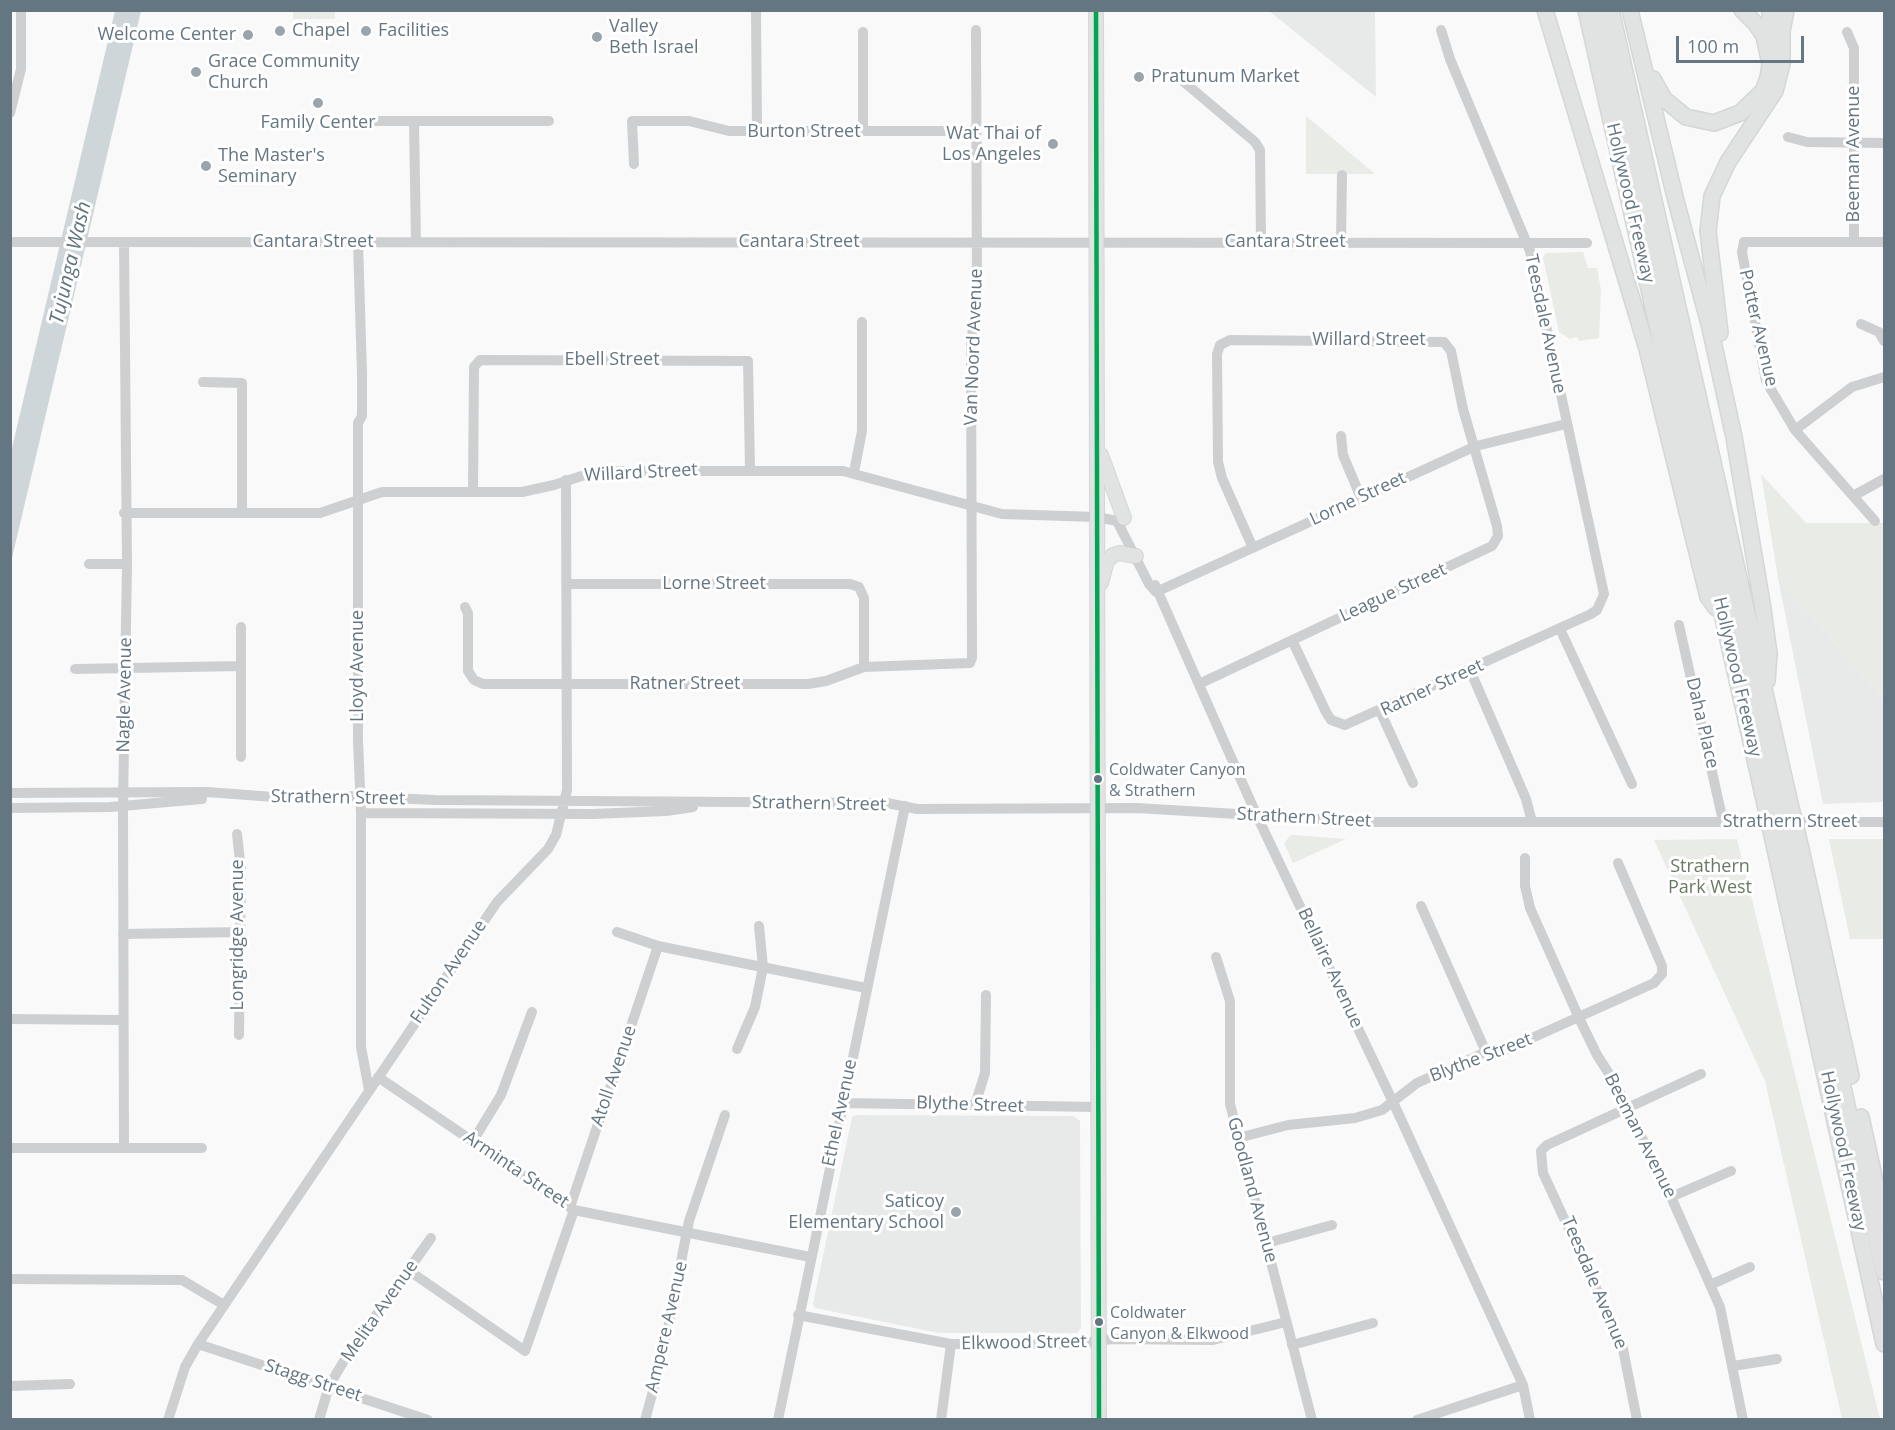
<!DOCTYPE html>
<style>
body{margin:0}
#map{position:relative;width:1895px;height:1430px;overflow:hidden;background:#f9f9f9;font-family:"Open Sans",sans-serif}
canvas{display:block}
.frame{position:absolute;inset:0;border:12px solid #657683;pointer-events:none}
.scale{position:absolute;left:1676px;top:36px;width:128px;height:27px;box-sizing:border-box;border:3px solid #657683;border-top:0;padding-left:8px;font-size:18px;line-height:21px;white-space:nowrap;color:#657683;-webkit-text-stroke:4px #fff;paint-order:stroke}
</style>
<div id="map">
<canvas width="1895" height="1430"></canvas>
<div class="frame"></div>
<div class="scale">100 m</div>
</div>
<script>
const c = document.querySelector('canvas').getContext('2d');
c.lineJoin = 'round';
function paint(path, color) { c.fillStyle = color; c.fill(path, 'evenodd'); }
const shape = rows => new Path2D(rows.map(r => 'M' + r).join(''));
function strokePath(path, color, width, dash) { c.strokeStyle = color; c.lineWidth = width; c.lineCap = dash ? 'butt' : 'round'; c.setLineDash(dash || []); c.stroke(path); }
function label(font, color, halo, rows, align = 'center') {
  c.font = font + ' "Open Sans",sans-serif'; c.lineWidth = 6; c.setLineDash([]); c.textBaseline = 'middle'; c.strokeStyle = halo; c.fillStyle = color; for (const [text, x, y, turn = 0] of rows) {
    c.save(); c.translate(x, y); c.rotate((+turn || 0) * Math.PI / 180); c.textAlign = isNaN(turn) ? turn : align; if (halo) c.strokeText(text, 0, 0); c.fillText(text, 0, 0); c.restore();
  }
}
const built = shape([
 [1269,11,1375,11,1376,97],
 [1778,578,1884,700,1884,802,1823,804],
 [856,1115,1074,1116,1080,1121,1081,1328,1077,1333,939,1333,815,1308,813,1304,852,1117]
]);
const green = shape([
 [293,11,335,11,335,19,293,19],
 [1306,116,1375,174,1306,174],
 [1583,252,1588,268,1597,268,1601,290,1599,338,1579,341,1577,337,1570,339,1559,332,1543,257,1546,253],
 [1761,474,1806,523,1884,523,1884,700,1778,578],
 [1290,836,1292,835,1346,839,1293,863,1284,843],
 [1737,839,1880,1419,1842,1419,1765,1081,1654,840],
 [1829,839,1884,839,1884,939,1850,939]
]);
const water = shape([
 [115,11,141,11,11,562,11,452]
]);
const minor = shape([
 [756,10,757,132],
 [1847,32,1854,48,1854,242],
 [1184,82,1255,142,1260,150,1261,242],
 [10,113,21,69,21,10],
 [360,121,549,121],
 [414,121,416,242],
 [863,131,863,32],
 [1788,137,1807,142,1884,143],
 [634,164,632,121,689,121,729,131,976,131],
 [10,242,1587,243],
 [124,242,127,564,123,806,124,1148],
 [358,242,362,374,362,416,358,423,358,740,361,813,361,1047,369,1090],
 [1341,242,1342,175],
 [1861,324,1879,332,1884,341],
 [203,382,242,383,242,512],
 [1795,430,1852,387,1884,377],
 [1341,436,1343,455,1361,498],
 [854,472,862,431,862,322],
 [473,492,474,367,480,360,748,361,750,469],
 [1853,496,1884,479],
 [124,513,320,513,382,492,522,492,554,485,597,471,843,471,1002,514,1097,517,1117,521,1149,584,1156,592],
 [1875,521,1795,430,1766,381,1742,252,1744,242,1884,242],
 [89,564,127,564],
 [567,584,850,584,859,587,864,598,864,667],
 [1155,585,1257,816,1393,1102,1523,1385,1530,1420],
 [1156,592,1476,446,1566,424],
 [465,607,468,613,468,671,474,680,483,684,808,684,826,681,864,667,970,663,972,658,971,346,977,291,976,30],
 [1679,625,1723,821],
 [241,627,241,757],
 [1560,629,1632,784],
 [1292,640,1326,712,1331,720,1345,725,1591,614,1597,610,1604,594,1530,251,1450,59,1441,30],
 [75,669,240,666],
 [1470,670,1526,799,1532,822],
 [1199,684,1492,546,1498,536,1497,526,1463,409,1451,351,1444,342,1230,340,1220,345,1217,354,1218,462,1222,478,1253,548],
 [1380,711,1413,783],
 [10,793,207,792,274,797,346,796,435,800,887,803,917,809,1137,808,1369,822,1773,822],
 [10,808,110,807,202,799],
 [361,813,592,814,666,811,693,807],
 [1789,822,1884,822],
 [237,834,241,870,239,1035],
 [1525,858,1525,886,1530,908,1579,1018,1597,1055,1615,1083,1671,1197,1720,1307,1743,1420],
 [1421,906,1486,1052],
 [617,932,658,946,866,988],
 [123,934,241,932],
 [1216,957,1230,1001,1230,1104,1312,1420],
 [10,1019,123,1020],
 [737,1049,755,1007,763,967,759,926],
 [378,1077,574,1210,810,1257],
 [842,1103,1098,1107],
 [975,1105,985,1073,986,995],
 [1238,1138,1288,1125,1355,1118,1382,1110,1417,1083,1486,1052,1501,1052,1654,983,1662,974,1662,966,1618,863],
 [473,1141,501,1095,532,1012],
 [10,1148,202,1148],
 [1671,1197,1731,1171],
 [570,1207,658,946],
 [1267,1243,1332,1225],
 [408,1270,525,1351,574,1210],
 [10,1279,182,1280,224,1305],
 [1710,1285,1750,1267],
 [798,1315,951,1344,1078,1344,1112,1339,1213,1340,1286,1322],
 [198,1344,428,1420],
 [1292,1345,1373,1323],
 [1733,1366,1777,1359],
 [10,1386,70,1384],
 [168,1420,185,1367,198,1344,497,902,548,849,556,835,567,790,566,480],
 [319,1420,329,1386,345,1359,431,1238],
 [645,1420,660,1366,659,1362,667,1333,689,1221,725,1115],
 [778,1420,905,806],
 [941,1420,951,1344],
 [1417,1420,1523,1385],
 [1637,1420,1622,1344,1543,1173,1541,1151,1547,1145,1701,1074]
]);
const major = shape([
 [1096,10,1099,1420],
 [1101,455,1124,518],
 [1101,583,1107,561,1113,555,1119,553,1136,556]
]);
const highway = shape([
 [1545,10,1647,349,1708,597,1716,608],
 [1586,10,1763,795],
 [1600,10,1777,794],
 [1611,10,1788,795],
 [1630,10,1675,197,1710,328,1734,437,1763,609,1769,654,1767,681],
 [1770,10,1771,43],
 [1653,79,1664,99,1686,117,1714,123,1740,113,1763,91,1768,78,1770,64,1764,36,1756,24,1742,10],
 [1720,333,1708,231,1712,196,1728,162,1775,91,1782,64,1782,31,1786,10],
 [1775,849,1884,1344],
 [1790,849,1884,1272],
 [1801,849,1851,1076],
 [1861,1117,1884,1222]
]);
const highwayBridge = shape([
 [1777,794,1790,849],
 [1763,795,1775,849],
 [1788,795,1801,849]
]);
const bus1 = shape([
 [1096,10,1099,1420]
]);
const markers = [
 [280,31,6,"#99a4ac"],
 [366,31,6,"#99a4ac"],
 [248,35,6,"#99a4ac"],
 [597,37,6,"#99a4ac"],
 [196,72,6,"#99a4ac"],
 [1139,77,6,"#99a4ac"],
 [318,103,6,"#99a4ac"],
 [1053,144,6,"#99a4ac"],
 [206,166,6,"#99a4ac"],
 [1098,779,5,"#657683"],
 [956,1212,6,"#99a4ac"],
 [1099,1322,5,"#657683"]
];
const busNames = [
 ["Coldwater Canyon",1109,770],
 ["& Strathern",1109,791],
 ["Coldwater",1110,1313],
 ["Canyon & Elkwood",1110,1334]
];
const poiNames = [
 ["Valley",609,27],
 ["Beth Israel",609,48],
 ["Chapel",292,31],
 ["Facilities",378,31],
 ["Welcome Center",236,35,"right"],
 ["Grace Community",208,62],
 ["Church",208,83],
 ["Pratunum Market",1151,77],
 ["Family Center",318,123,"center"],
 ["Wat Thai of",1041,134,"right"],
 ["Los Angeles",1041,155,"right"],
 ["The Master's",218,156],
 ["Seminary",218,177],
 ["Saticoy",944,1202,"right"],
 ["Elementary School",944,1223,"right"]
];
const streetNames = [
 ["Burton Street",804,132],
 ["Beeman Avenue",1854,154,-90],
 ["Hollywood Freeway",1630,203,77],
 ["Cantara Street",313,242],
 ["Cantara Street",799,242],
 ["Cantara Street",1285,242],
 ["Teesdale Avenue",1545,324,78],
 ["Potter Avenue",1758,328,77],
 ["Willard Street",1369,340],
 ["Van Noord Avenue",974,347,-88],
 ["Ebell Street",612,360],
 ["Willard Street",641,473,-3],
 ["Lorne Street",1358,499,-25],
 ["Lorne Street",714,584],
 ["League Street",1393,593,-25],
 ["Lloyd Avenue",358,666,-90],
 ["Hollywood Freeway",1737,677,77],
 ["Ratner Street",685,684],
 ["Ratner Street",1432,688,-25],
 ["Nagle Avenue",125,695,-89],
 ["Daha Place",1702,723,77],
 ["Strathern Street",338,798,1],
 ["Strathern Street",819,804,1],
 ["Strathern Street",1304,818,3],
 ["Strathern Street",1790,822],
 ["Longridge Avenue",238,935,-90],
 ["Bellaire Avenue",1330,968,65],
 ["Fulton Avenue",449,972,-56],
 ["Blythe Street",1481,1058,-21],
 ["Atoll Avenue",614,1076,-71],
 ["Blythe Street",970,1105,2],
 ["Ethel Avenue",840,1113,-78],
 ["Beeman Avenue",1640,1136,63],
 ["Hollywood Freeway",1843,1151,78],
 ["Arminta Street",516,1170,34],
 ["Goodland Avenue",1252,1190,75],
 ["Teesdale Avenue",1594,1283,67],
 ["Melita Avenue",380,1311,-55],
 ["Ampere Avenue",667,1327,-77],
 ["Elkwood Street",1024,1343,-1],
 ["Stagg Street",313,1381,18]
];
const parkNames = [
 ["Strathern",1710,867],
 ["Park West",1710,888]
];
const waterNames = [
 ["Tujunga Wash",71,263,-77]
];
paint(built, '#e8e9e9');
paint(green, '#e8ebe6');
paint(water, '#ced6d9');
strokePath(major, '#d5d6d7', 16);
strokePath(highway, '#d5d6d6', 18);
strokePath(minor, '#cecfd0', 10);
strokePath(major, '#e1e2e2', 14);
strokePath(highway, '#e1e2e2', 15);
strokePath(highwayBridge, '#d5d6d6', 18, []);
strokePath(highwayBridge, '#e1e2e2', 15);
strokePath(bus1, '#00a651', 4.5);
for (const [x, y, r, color] of markers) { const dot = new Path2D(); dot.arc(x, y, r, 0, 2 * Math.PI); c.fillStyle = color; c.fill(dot); strokePath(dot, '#fff', 2); }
label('16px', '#657683', '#fff', busNames, 'left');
label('18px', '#657683', '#fff', poiNames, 'left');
label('18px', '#657683', '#fff', streetNames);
label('18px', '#687a64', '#fff', parkNames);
label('italic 20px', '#60757c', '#fff', waterNames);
</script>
